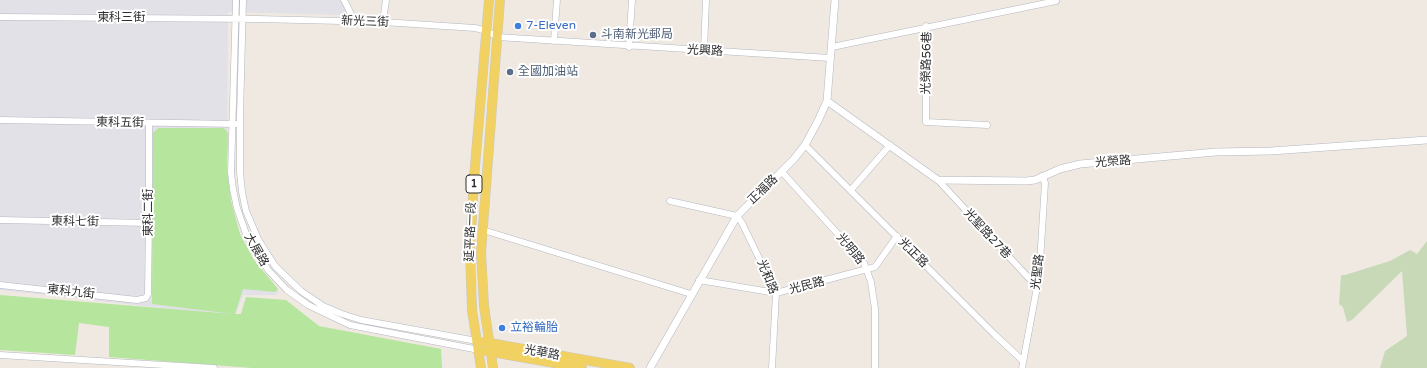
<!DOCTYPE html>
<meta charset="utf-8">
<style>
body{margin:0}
canvas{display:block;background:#efe9e1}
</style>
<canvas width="1427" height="368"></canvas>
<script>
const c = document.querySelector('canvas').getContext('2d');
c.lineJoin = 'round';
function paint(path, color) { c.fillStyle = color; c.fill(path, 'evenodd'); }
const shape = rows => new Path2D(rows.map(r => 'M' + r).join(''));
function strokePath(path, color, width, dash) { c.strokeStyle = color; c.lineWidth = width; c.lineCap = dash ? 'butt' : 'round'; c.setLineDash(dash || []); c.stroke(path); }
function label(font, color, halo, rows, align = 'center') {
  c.font = font + ' "Varela Round","Noto Sans TC",sans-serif'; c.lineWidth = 4; c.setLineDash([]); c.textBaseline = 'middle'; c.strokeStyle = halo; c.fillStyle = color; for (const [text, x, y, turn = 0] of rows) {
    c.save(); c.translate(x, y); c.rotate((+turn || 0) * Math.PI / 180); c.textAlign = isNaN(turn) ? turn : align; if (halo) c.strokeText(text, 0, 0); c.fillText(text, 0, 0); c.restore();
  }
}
const industrial = shape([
 [0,0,341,0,346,11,345,15,342,15,228,12,227,170,231,201,240,235,254,260,279,292,275,295,243,295,235,316,0,290]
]);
const green = shape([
 [158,128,222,128,225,129,228,133,227,170,231,201,240,234,254,260,278,289,275,292,243,289,235,314,241,314,246,297,286,300,319,326,441,349,442,368,252,368,109,357,109,327,79,323,75,355,0,350,0,295,233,314,152,304,153,133]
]);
const cemetery = shape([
 [1427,241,1427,368,1380,368,1385,351,1407,336,1402,271,1352,320,1347,322,1343,307,1339,304,1341,275,1345,275,1390,261,1410,250,1417,254]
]);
const minor = shape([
 [236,0,231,173,233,189,237,208,246,234,268,270,287,290,308,305,350,325,479,350],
 [243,0,240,116,240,172,242,192,246,211,258,239,275,266,301,291,323,306,342,314,361,320,477,341],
 [344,0,351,14,351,21],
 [0,17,257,19,383,22,475,28,487,31,497,37,830,58],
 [383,22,386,0],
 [926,26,926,122,987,125],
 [554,41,557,0],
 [629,47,632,0],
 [832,47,1056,1],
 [704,50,706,0],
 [0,120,236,124],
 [805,145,995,335,1022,360],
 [782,172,864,263,871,282,875,309,875,368],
 [938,180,1037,287],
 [851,190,890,145],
 [670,201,737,216,742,223,776,293,772,368],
 [0,220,149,223],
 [483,230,691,294],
 [699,280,776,293,875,267,897,236],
 [0,285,137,300,146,298,148,294,149,223,149,123],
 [0,355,214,368],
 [1022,368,1037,287,1040,262,1045,183,1042,176]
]);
const tertiary = shape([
 [827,101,938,180,1026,181,1035,180,1060,169,1080,164,1216,152,1271,151,1427,140],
 [650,368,737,216,794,159,805,145,818,121,827,101,835,0]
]);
const primary = shape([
 [484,342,630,368],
 [486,351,582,368],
 [481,368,472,310,470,252,474,178,489,0],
 [493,368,484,306,481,253,500,0]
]);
const markers = [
 [518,26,4,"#3f7fe0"],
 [593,35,4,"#5c6f8a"],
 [510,72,4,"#5c6f8a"],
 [502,328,4,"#3f7fe0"]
];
const shields = [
 [474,184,16]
];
const shieldNames = [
 ["1",474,184]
];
const streetNames = [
 ["東科三街",121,18],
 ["新光三街",365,22,2],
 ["光興路",705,51,3],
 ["光榮路56巷",927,63,-89],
 ["東科五街",120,123,1],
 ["光榮路",1113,162,-4],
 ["正福路",763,190,-44],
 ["東科二街",149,213,-90],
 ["東科七街",75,222,1],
 ["延平路一段",471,232,-88],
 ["光聖路27巷",987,234,47],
 ["光明路",850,249,50],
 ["大展路",256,250,60],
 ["光正路",913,253,45],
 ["光聖路",1038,272,-83],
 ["光和路",767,277,68],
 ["光民路",807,286,-14],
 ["東科九街",71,292,6],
 ["光華路",542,353,10]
];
const shopNames = [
 ["7-Eleven",526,26],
 ["立裕輪胎",510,328]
];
const serviceNames = [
 ["斗南新光郵局",601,35],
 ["全國加油站",518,72]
];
paint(industrial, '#e3e1e8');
paint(green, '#b6e59e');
paint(cemetery, '#c8d9b8');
strokePath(minor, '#b4b7c1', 7);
strokePath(tertiary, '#b4b7c1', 8);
strokePath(primary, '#c9c9c9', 10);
strokePath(minor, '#fff', 6);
strokePath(tertiary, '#fff', 7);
strokePath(primary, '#f2d163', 9);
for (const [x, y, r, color] of markers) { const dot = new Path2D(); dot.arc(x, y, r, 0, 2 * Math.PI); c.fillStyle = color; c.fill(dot); strokePath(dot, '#fff', 1.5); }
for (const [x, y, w] of shields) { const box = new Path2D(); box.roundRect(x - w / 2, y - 9, w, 18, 3); c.fillStyle = '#fff'; c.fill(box); strokePath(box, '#2e2e2e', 1); }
label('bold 11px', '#2e2e2e', null, shieldNames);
label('12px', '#2e2e2e', '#fff', streetNames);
label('12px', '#366cbe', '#fff', shopNames, 'left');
label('12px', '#4e5e75', '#fff', serviceNames, 'left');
</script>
